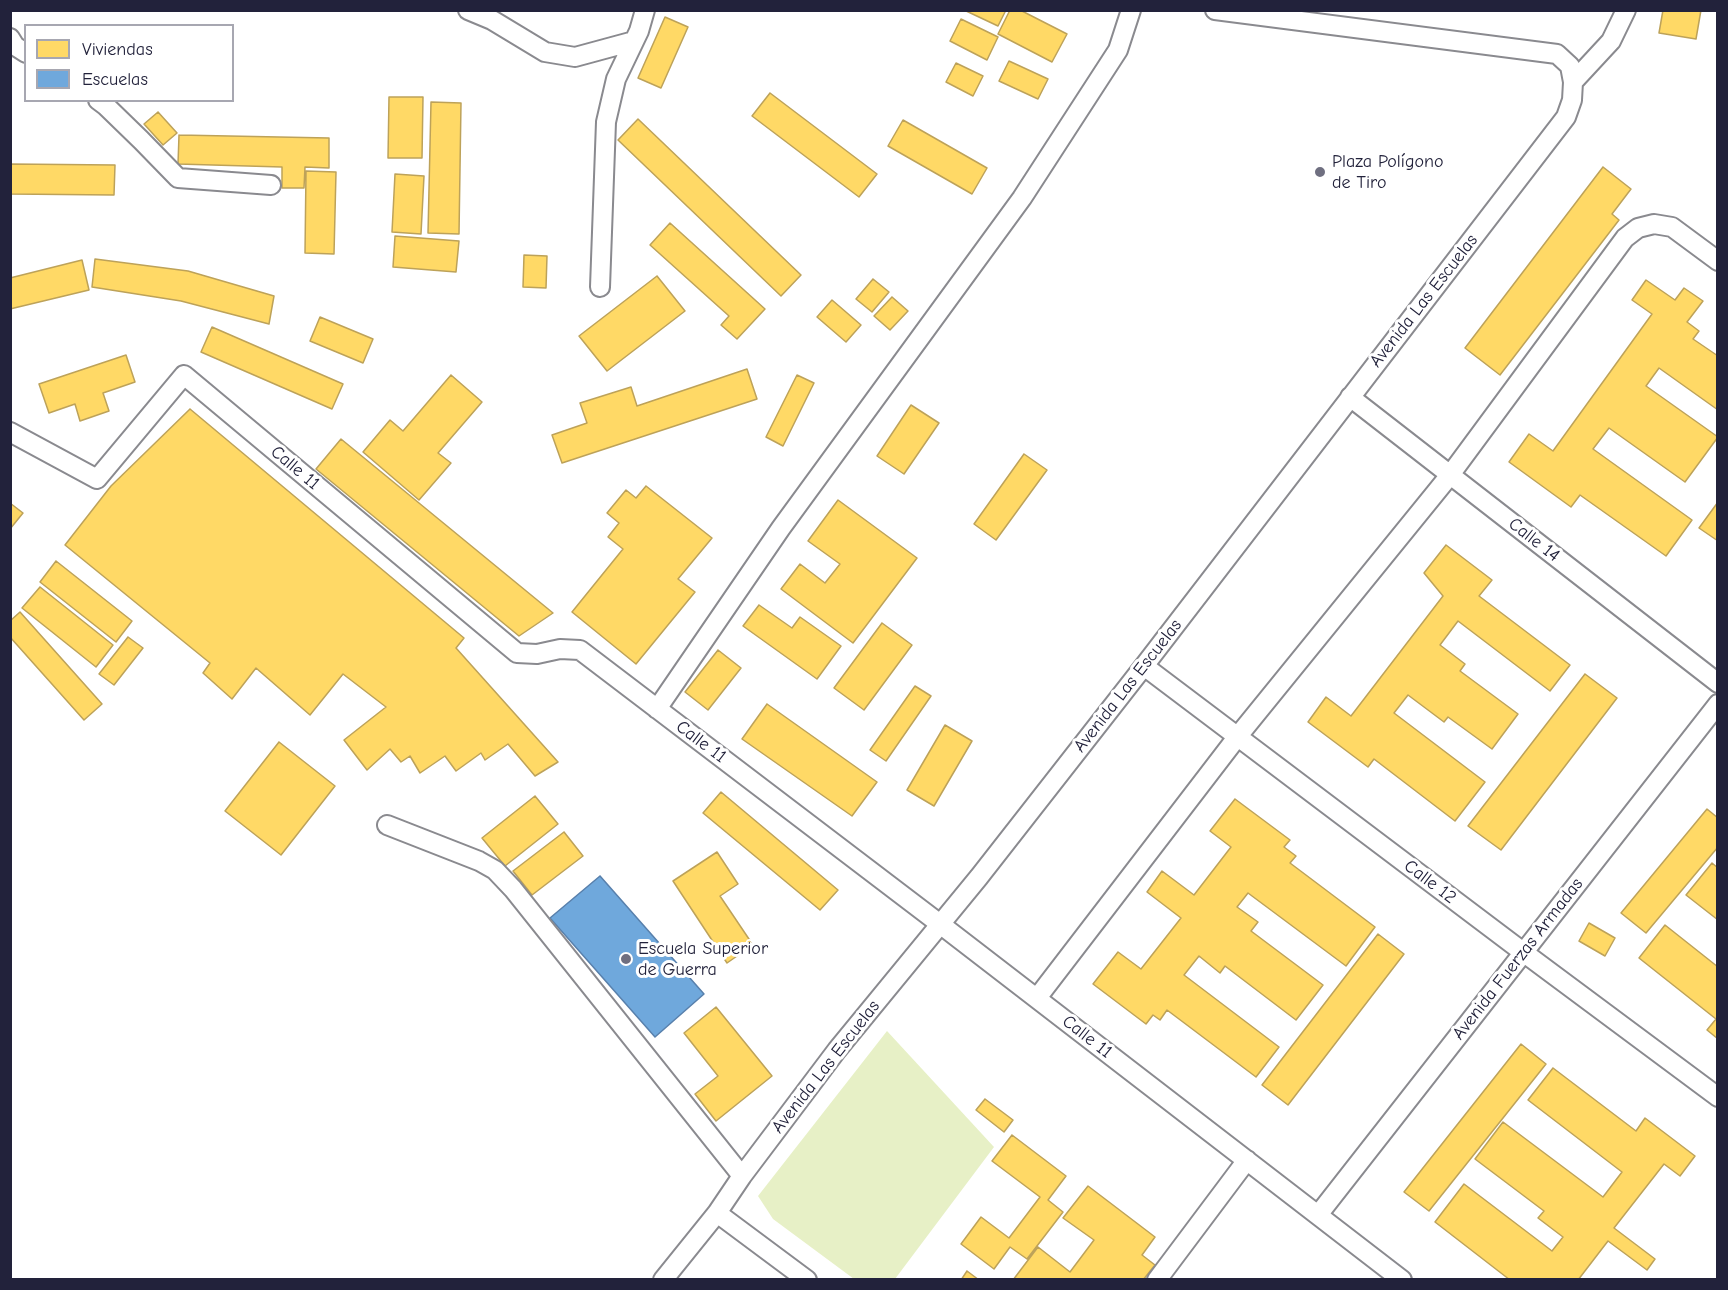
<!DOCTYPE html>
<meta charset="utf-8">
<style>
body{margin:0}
#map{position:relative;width:1728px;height:1290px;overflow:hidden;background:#fff;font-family:"Comic Neue",sans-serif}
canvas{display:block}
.frame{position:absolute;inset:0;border:12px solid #22223b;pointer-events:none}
.legend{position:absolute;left:24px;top:24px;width:210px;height:78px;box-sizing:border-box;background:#fff;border:2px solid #a7a7b1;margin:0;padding:8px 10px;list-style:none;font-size:18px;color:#22223b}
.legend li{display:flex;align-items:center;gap:12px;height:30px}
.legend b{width:30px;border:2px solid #a7a7b1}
</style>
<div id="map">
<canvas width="1728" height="1290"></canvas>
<div class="frame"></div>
<ul class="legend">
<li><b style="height:16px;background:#ffd966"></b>Viviendas</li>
<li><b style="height:16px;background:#6fa8dc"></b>Escuelas</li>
</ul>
</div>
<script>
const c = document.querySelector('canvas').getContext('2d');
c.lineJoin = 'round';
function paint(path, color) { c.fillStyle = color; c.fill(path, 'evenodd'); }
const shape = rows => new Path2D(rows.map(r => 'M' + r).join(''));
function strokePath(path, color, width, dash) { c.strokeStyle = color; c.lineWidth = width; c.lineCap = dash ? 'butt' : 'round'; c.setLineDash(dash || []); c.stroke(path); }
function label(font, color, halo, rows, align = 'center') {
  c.font = font + ' "Comic Neue",sans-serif'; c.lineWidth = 6; c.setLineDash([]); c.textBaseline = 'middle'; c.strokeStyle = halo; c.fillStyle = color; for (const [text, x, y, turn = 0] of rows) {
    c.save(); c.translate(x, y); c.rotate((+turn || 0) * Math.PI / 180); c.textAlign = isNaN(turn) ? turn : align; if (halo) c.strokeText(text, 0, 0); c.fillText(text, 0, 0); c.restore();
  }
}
const green = shape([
 [887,1031,994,1147,895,1279,854,1279,773,1219,758,1196]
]);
const homes = shape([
 [964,10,1006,10,998,26,964,10],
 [1010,10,1020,10,1067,34,1052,62,998,34,1010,10],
 [1663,10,1701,10,1696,39,1659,33,1663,10],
 [665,17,688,27,661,88,638,78,665,17],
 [961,19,998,37,987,60,950,41,961,19],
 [1009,61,1048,79,1038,99,999,81,1009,61],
 [956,63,983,76,973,96,946,82,956,63],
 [770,93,877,174,859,197,752,116,770,93],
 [389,97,423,97,422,158,388,158,389,97],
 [431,102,461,103,459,234,428,233,431,102],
 [158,112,177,133,163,145,144,124,158,112],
 [638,119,801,275,781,296,618,140,638,119],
 [903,120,987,168,972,194,888,146,903,120],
 [179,135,329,138,329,168,305,167,304,188,282,188,282,167,178,164,179,135],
 [10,164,115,165,114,195,10,194,10,164],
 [1603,167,1631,189,1612,214,1619,220,1500,375,1465,348,1603,167],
 [306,171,336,172,334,254,305,253,306,171],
 [395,174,424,176,421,234,392,232,395,174],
 [670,223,765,309,737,339,721,325,729,316,650,245,670,223],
 [395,236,459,241,456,272,393,267,395,236],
 [524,255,547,256,546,288,523,287,524,255],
 [95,259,188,271,274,296,269,324,181,301,92,287,95,259],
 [82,260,89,290,10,309,10,278,82,260],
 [657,276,685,311,607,371,579,336,657,276],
 [873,279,889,292,872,312,856,299,873,279],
 [1646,280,1675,300,1684,288,1703,301,1687,322,1699,331,1693,339,1718,356,1718,410,1659,368,1646,386,1718,437,1685,482,1609,428,1593,449,1692,520,1666,556,1580,495,1571,507,1509,462,1529,434,1553,451,1652,314,1632,300,1646,280],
 [892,297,908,311,890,330,874,316,892,297],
 [832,300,861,325,846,342,817,317,832,300],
 [320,317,373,339,363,363,310,341,320,317],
 [212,327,343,384,332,409,201,352,212,327],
 [126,355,135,382,103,393,109,411,80,421,75,404,49,413,39,384,126,355],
 [747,369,757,399,562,463,552,435,587,423,580,403,631,387,637,406,747,369],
 [451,375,482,402,438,453,451,463,419,500,363,452,390,420,403,431,451,375],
 [797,375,814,383,783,446,766,437,797,375],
 [911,405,939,423,904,474,877,456,911,405],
 [190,409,464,638,456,648,558,762,535,776,508,744,485,760,481,753,456,771,445,756,420,773,410,756,401,762,390,749,367,770,344,740,386,707,343,674,310,715,256,668,232,699,203,673,210,663,65,545,111,486,190,409],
 [341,439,553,613,519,636,316,469,341,439],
 [1024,454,1047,470,996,540,974,524,1024,454],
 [646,486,712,538,678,579,695,592,636,664,572,612,623,549,608,537,619,523,607,513,626,490,636,498,646,486],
 [838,500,917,558,853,643,781,589,800,564,825,583,840,564,808,541,838,500],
 [1718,502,1718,541,1699,528,1718,502],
 [10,503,23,513,10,529,10,503],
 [1446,545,1492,580,1479,596,1570,665,1550,691,1458,621,1440,645,1465,664,1460,671,1518,714,1492,749,1448,717,1444,722,1408,695,1394,713,1485,782,1455,821,1374,759,1368,767,1308,722,1326,697,1351,716,1443,596,1424,573,1446,545],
 [56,561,132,621,116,642,40,582,56,561],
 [40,587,113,645,96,667,22,608,40,587],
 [759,605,792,628,800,617,841,646,817,679,743,626,759,605],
 [20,612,102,704,84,720,10,637,10,621,20,612],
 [882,623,912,645,864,710,834,688,882,623],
 [128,637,143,648,114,685,99,674,128,637],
 [718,650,741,668,708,710,685,692,718,650],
 [1585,674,1617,698,1501,850,1468,826,1585,674],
 [915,686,931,696,886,761,870,750,915,686],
 [767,704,877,782,852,816,742,739,767,704],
 [945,725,972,741,934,806,907,790,945,725],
 [279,742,335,786,281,855,225,811,279,742],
 [721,792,838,890,820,910,703,813,721,792],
 [535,796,558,824,505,866,482,838,535,796],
 [1235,799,1290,840,1284,847,1296,856,1290,863,1375,927,1346,966,1248,893,1237,907,1258,922,1251,931,1323,985,1296,1020,1225,966,1220,973,1199,956,1184,975,1279,1047,1256,1077,1167,1010,1160,1020,1153,1015,1146,1024,1093,984,1118,952,1141,969,1181,918,1147,892,1162,871,1194,895,1231,847,1210,831,1235,799],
 [1707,809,1718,818,1718,847,1646,933,1621,913,1707,809],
 [564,832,583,856,532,895,513,871,564,832],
 [717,852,738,884,720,896,753,945,727,963,673,881,717,852],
 [1712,863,1718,868,1718,920,1686,895,1712,863],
 [1589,923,1615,938,1605,956,1579,941,1589,923],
 [1665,925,1718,967,1718,1039,1707,1030,1716,1019,1639,958,1665,925],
 [1378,934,1404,954,1288,1105,1262,1085,1378,934],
 [716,1007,772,1076,716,1121,695,1094,718,1076,684,1033,716,1007],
 [1521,1044,1546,1064,1429,1211,1404,1192,1521,1044],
 [1553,1068,1636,1131,1645,1118,1695,1156,1680,1176,1664,1164,1614,1228,1655,1259,1647,1270,1608,1241,1578,1280,1510,1280,1435,1222,1464,1184,1552,1251,1563,1237,1538,1218,1544,1211,1475,1159,1503,1122,1603,1197,1622,1172,1528,1100,1553,1068],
 [985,1099,1013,1120,1004,1132,976,1110,985,1099],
 [1012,1135,1066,1176,1048,1200,1063,1212,1027,1259,1010,1247,994,1269,961,1244,981,1217,1009,1238,1040,1197,992,1161,1012,1135],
 [1088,1186,1155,1237,1142,1255,1155,1265,1143,1280,1013,1280,1038,1247,1070,1272,1094,1240,1063,1218,1088,1186],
 [967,1271,979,1280,961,1280,967,1271]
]);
const schools = shape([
 [600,876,704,994,655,1037,550,918,600,876]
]);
const minor = shape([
 [468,10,492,20,545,52,575,57,634,41],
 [10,38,15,46,26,53],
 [1573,82,1611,41,1626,10],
 [98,100,106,106,141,140,178,178,271,185],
 [600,287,606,122,616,79,639,31,645,10],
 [1350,397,1718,683],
 [10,432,97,479,184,375,517,653,537,654,560,649,580,650,940,924,1402,1280],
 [1144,666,1523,952,1718,1097],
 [657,709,781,528,1022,198,1118,50,1131,10],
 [387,825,479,861,495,870,513,889,742,1176],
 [1037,998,1238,736,1450,475,1625,238,1638,228,1654,224,1672,227,1718,261],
 [717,1213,807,1280],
 [1318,1215,1718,704],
 [663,1280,717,1213,742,1176,837,1050,979,877,1144,666,1566,117,1572,100,1573,82,1570,66,1557,54,1215,10],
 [1157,1280,1247,1160]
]);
const markers = [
 [1320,172,6,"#6f6f80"],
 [626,959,6,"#6f6f80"]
];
const poiNames = [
 ["Plaza Polígono",1332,162],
 ["de Tiro",1332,183],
 ["Escuela Superior",638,949],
 ["de Guerra",638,970]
];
const streetNames = [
 ["Avenida Las Escuelas",1424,301,-52],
 ["Calle 11",295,468,40],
 ["Calle 14",1534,540,38],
 ["Avenida Las Escuelas",1128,686,-52],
 ["Calle 11",701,742,37],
 ["Calle 12",1430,882,37],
 ["Avenida Fuerzas Armadas",1518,959,-52],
 ["Calle 11",1087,1037,38],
 ["Avenida Las Escuelas",826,1067,-52]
];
paint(green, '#e7f0c6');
paint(homes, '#ffd966');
strokePath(homes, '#bda259', 1.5);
paint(schools, '#6fa8dc');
strokePath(schools, '#5880ac', 1.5);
strokePath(minor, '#8a8a8f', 22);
strokePath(minor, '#fff', 18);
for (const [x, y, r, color] of markers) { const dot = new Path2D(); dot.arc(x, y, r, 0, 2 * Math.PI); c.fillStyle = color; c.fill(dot); strokePath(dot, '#fff', 2); }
label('18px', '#22223b', '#fff', poiNames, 'left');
label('18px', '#22223b', '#fff', streetNames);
</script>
